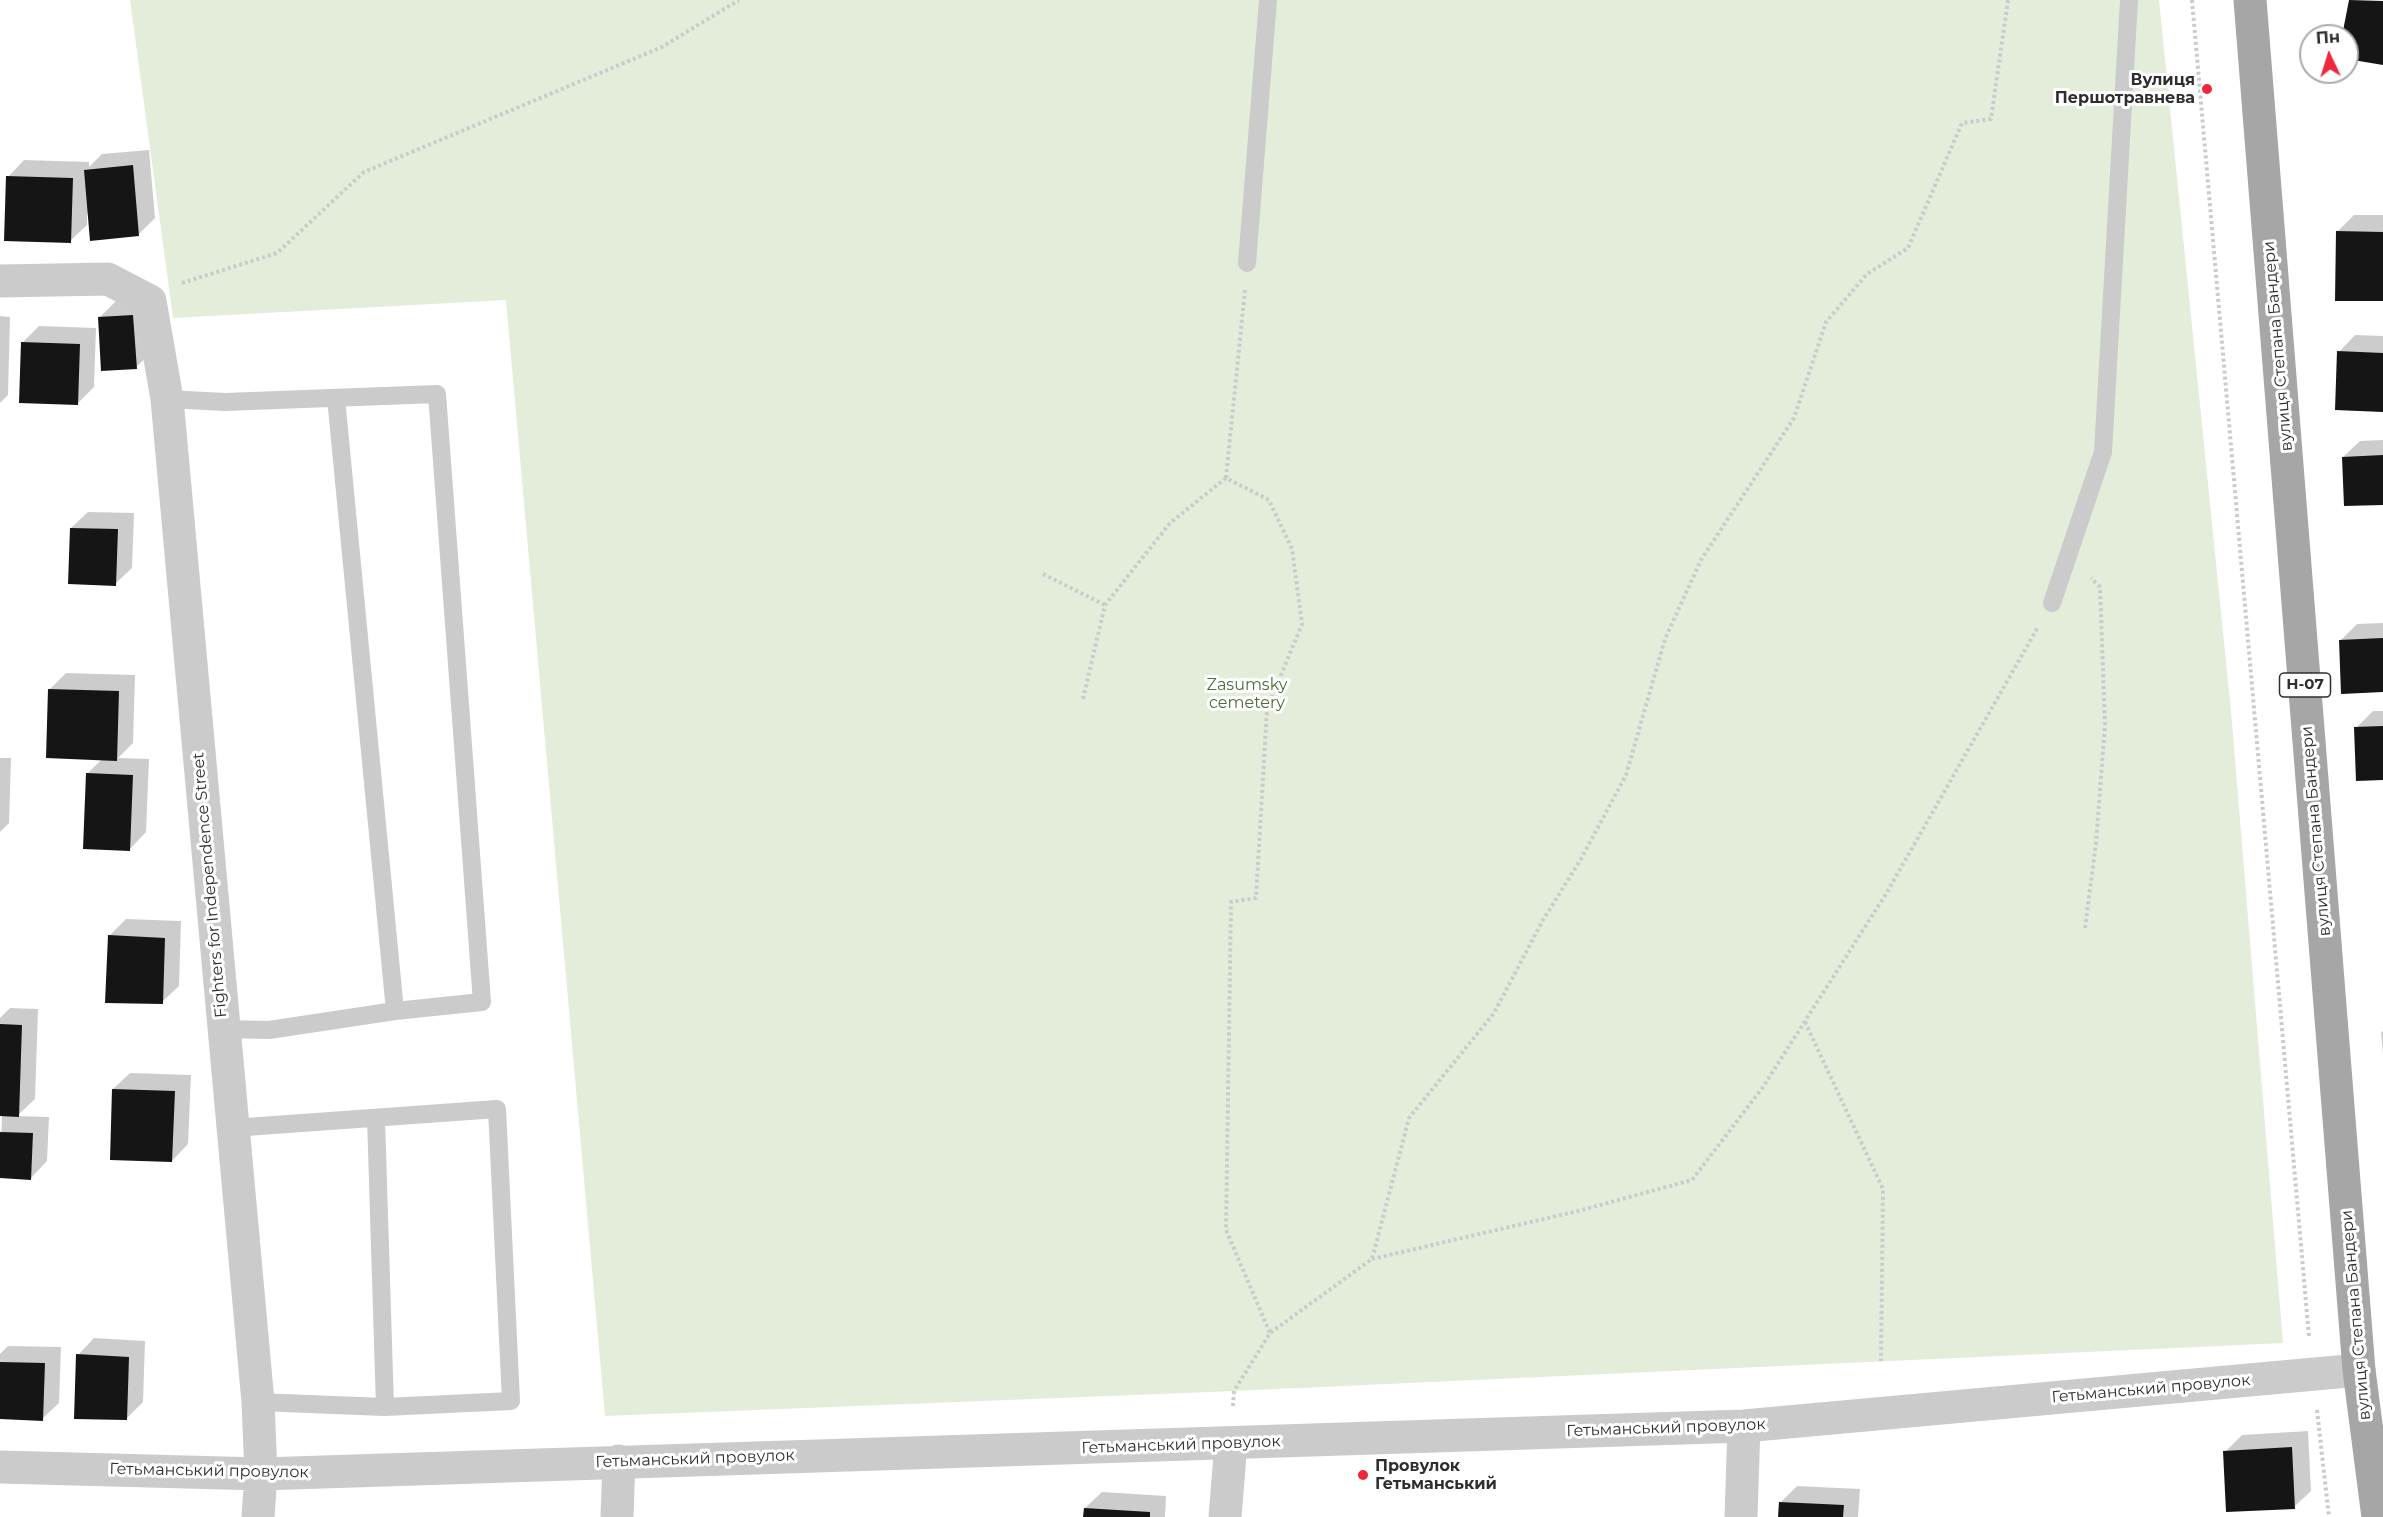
<!DOCTYPE html>
<meta charset="utf-8">
<style>
body{margin:0}
#map{position:relative;width:2383px;height:1517px;overflow:hidden;background:#fff;font-family:Montserrat,sans-serif}
canvas{display:block}
.north{position:absolute;left:2299px;top:24px;width:60px;height:60px;box-sizing:border-box;background:#fff;border:2px solid #ababab;border-radius:50%;rotate:356deg;font-size:16px;font-weight:700;line-height:24px;text-align:center;color:#2e2e2e}
.north::after{content:'';display:block;margin:auto;width:21px;height:27px;background:#ec283a;clip-path:polygon(50% 0,100% 100%,50% 72%,0 100%)}
</style>
<div id="map">
<canvas width="2383" height="1517"></canvas>
<div class="north">Пн</div>
</div>
<script>
const c = document.querySelector('canvas').getContext('2d');
c.lineJoin = 'round';
function paint(path, color) { c.fillStyle = color; c.fill(path, 'evenodd'); }
const shape = rows => new Path2D(rows.map(r => 'M' + r).join(''));
function strokePath(path, color, width, dash) { c.strokeStyle = color; c.lineWidth = width; c.lineCap = dash ? 'butt' : 'round'; c.setLineDash(dash || []); c.stroke(path); }
function label(font, color, halo, rows, align = 'center') {
  c.font = font + ' Montserrat,sans-serif'; c.lineWidth = 6; c.setLineDash([]); c.textBaseline = 'middle'; c.strokeStyle = halo; c.fillStyle = color; for (const [text, x, y, turn = 0] of rows) {
    c.save(); c.translate(x, y); c.rotate((+turn || 0) * Math.PI / 180); c.textAlign = isNaN(turn) ? turn : align; if (halo) c.strokeText(text, 0, 0); c.fillText(text, 0, 0); c.restore();
  }
}
const green = shape([
 [130,0,2159,0,2231,711,2283,1343,1234,1391,605,1416,506,300,173,318]
]);
const shadow = shape([
 [149,150,155,218,138,235,87,213,87,225,70,241,8,177,24,160,89,162,89,167,102,154],
 [2354,215,2383,215,2383,300,2337,232],
 [149,299,153,351,136,367,99,318,116,301],
 [0,316,10,317,8,395,0,403],
 [39,326,96,328,94,387,77,404,23,342],
 [2355,335,2383,336,2383,411,2339,352],
 [2383,440,2383,503,2343,457,2360,441],
 [88,512,134,513,132,568,115,584,71,528],
 [2383,623,2383,691,2340,641,2357,624],
 [66,673,135,675,133,743,118,758,149,759,146,832,130,849,87,774,102,759,50,689],
 [2373,711,2383,711,2383,779,2356,728],
 [0,758,11,758,9,823,0,832],
 [126,919,181,921,179,986,162,1002,109,936],
 [10,1008,38,1009,35,1099,17,1116,49,1117,47,1161,31,1178,0,1177,2,1115,0,1115,0,1018],
 [2383,1031,2383,1055,2381,1033],
 [130,1073,191,1075,188,1144,172,1161,113,1089],
 [94,1338,145,1341,143,1402,126,1419,78,1355],
 [8,1346,61,1347,59,1403,42,1419,0,1418,0,1354],
 [2308,1431,2311,1491,2294,1507,2225,1452,2242,1435],
 [1797,1486,1860,1489,1858,1517,1780,1517,1780,1503],
 [1102,1492,1166,1496,1165,1517,1084,1517,1085,1508]
]);
const building = shape([
 [2349,0,2383,1,2383,65,2347,59,2347,36,2342,36],
 [133,165,139,236,90,241,84,170],
 [6,176,73,178,71,243,4,241],
 [2336,231,2383,232,2383,301,2335,301],
 [133,315,137,369,101,371,98,317],
 [21,342,80,344,78,405,19,403],
 [2337,351,2383,353,2383,412,2335,410],
 [2383,455,2383,505,2344,506,2342,457],
 [70,528,118,529,116,586,68,584],
 [2383,638,2383,692,2341,694,2339,640],
 [48,689,119,691,117,761,46,758],
 [2383,726,2383,780,2356,781,2354,727],
 [86,773,133,775,130,851,83,849],
 [108,935,165,938,163,1004,105,1003],
 [0,1024,22,1025,19,1117,0,1116],
 [112,1089,175,1091,172,1162,110,1160],
 [0,1132,33,1133,31,1180,0,1178],
 [76,1354,129,1357,127,1420,74,1419],
 [0,1362,45,1363,43,1421,0,1419],
 [2292,1447,2295,1509,2226,1512,2223,1451],
 [1779,1502,1844,1505,1843,1517,1778,1517],
 [1084,1508,1150,1512,1150,1517,1083,1517]
]);
const path = shape([
 [2192,0,2309,1337],
 [182,283,277,253,364,172,662,47,739,0],
 [1245,290,1226,478,1269,500,1292,549,1302,624,1267,709,1256,898,1231,902,1226,1230,1270,1333],
 [1043,574,1105,605],
 [1083,699,1105,605,1170,523,1226,478],
 [2085,928,2096,843,2105,725,2100,587,2091,578],
 [1805,1022,1883,1189,1881,1361],
 [1372,1259,1578,1211,1692,1180,1763,1087,1886,894,2038,627],
 [1233,1406,1234,1391,1270,1333,1372,1259,1409,1118,1494,1013,1543,920,1581,859,1626,775,1665,639,1701,560,1794,418,1826,322,1867,274,1908,248,1962,123,1991,119,2008,0],
 [2317,1410,2329,1517]
]);
const lane = shape([
 [1247,263,1268,0],
 [167,399,225,402,437,394,482,1002,395,1011,336,398],
 [2052,603,2103,452,2129,0],
 [223,1029,269,1030,395,1011],
 [376,1118,385,1407],
 [232,1128,497,1109,511,1401,385,1407,258,1402]
]);
const street = shape([
 [0,281,108,279,150,301,167,399,258,1402,261,1474,258,1517],
 [0,1467,261,1474,1744,1426,2359,1370],
 [617,1517,619,1461],
 [1225,1517,1231,1443],
 [1741,1517,1744,1426]
]);
const primary = shape([
 [2250,0,2359,1370,2378,1517]
]);
const markers = [
 [2207,89,6,"#ec283a"],
 [1363,1475,6,"#ec283a"]
];
const shields = [
 [2305,685,51]
];
const shieldNames = [
 ["Н-07",2305,685]
];
const poiNames = [
 ["Вулиця",2195,80],
 ["Першотравнева",2195,98],
 ["Провулок",1375,1466,"left"],
 ["Гетьманський",1375,1484,"left"]
];
const streetNames = [
 ["вулиця Степана Бандери",2278,346,-95],
 ["вулиця Степана Бандери",2316,831,-95],
 ["Fighters for Independence Street",210,885,-95],
 ["вулиця Степана Бандери",2356,1315,-95],
 ["Гетьманський провулок",2151,1389,-5],
 ["Гетьманський провулок",1666,1428,-2],
 ["Гетьманський провулок",1181,1445,-2],
 ["Гетьманський провулок",695,1459,-2],
 ["Гетьманський провулок",209,1471,1]
];
const parkNames = [
 ["Zasumsky",1247,685],
 ["cemetery",1247,703]
];
paint(green, '#e4ecda');
paint(shadow, '#0003');
paint(building, '#151515');
strokePath(path, '#cbcbcb', 4, [3, 3]);
strokePath(lane, '#cbcbcb', 18);
strokePath(street, '#cbcbcb', 33);
strokePath(primary, '#a6a6a6', 33);
for (const [x, y, r, color] of markers) { const dot = new Path2D(); dot.arc(x, y, r, 0, 2 * Math.PI); c.fillStyle = color; c.fill(dot); strokePath(dot, '#fff', 2); }
for (const [x, y, w] of shields) { const box = new Path2D(); box.roundRect(x - w / 2, y - 12, w, 24, 4.5); c.fillStyle = '#fff'; c.fill(box); strokePath(box, '#2e2e2e', 1.5); }
label('bold 15px', '#2e2e2e', null, shieldNames);
label('bold 16px', '#2e2e2e', '#fff', poiNames, 'right');
label('16px', '#2e2e2e', '#fff', streetNames);
label('16px', '#516b39', '#fff', parkNames);
</script>
